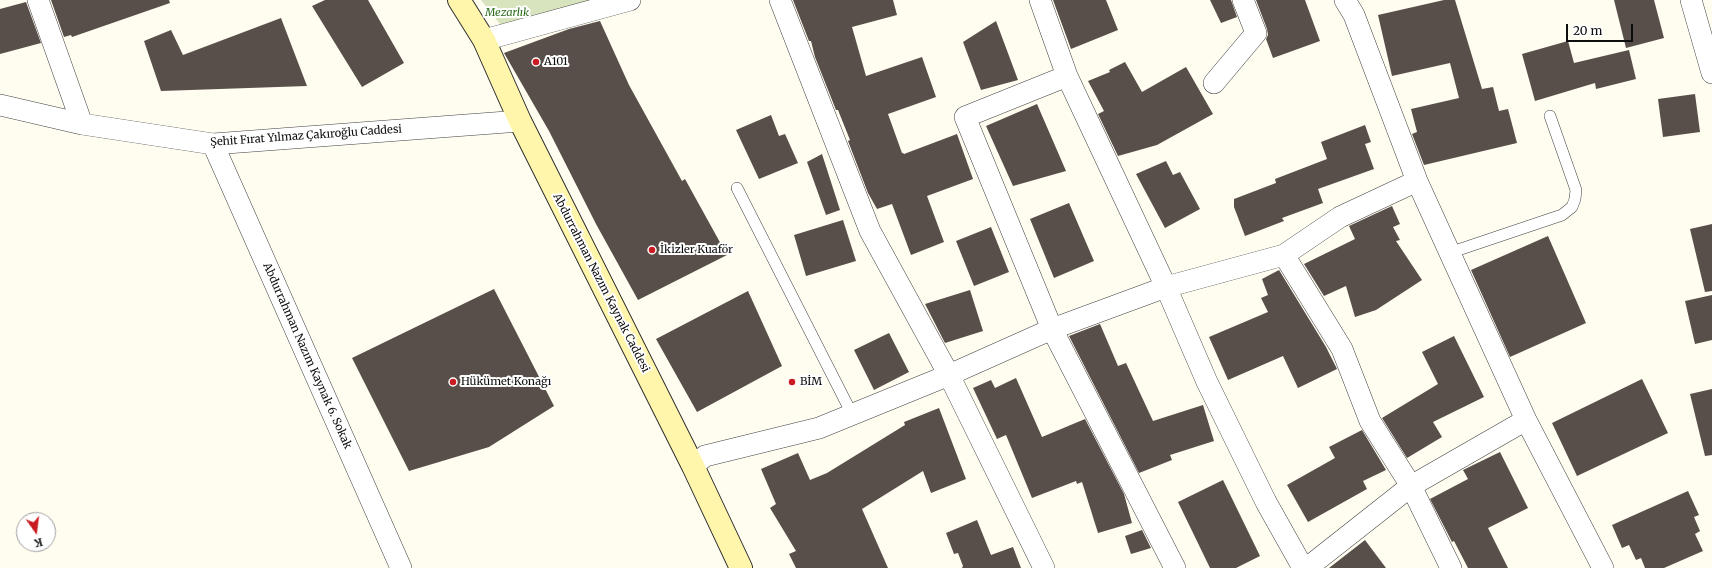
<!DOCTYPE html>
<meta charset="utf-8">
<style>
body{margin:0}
#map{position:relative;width:1712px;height:568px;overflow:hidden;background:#fffcf0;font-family:Merriweather,serif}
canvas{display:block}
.north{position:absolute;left:16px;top:512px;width:40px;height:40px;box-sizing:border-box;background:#fff;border:1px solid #9f9f9f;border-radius:50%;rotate:166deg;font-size:11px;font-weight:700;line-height:16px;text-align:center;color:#0e0e0e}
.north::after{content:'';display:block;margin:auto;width:14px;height:18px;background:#ca1b23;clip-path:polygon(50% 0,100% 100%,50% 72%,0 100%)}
.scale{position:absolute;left:1566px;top:24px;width:67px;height:18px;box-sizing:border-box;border:2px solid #0e0e0e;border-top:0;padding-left:5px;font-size:12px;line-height:14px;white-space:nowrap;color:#0e0e0e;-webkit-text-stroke:3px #fff;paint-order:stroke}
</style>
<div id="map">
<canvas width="1712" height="568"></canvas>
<div class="north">K</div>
<div class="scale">20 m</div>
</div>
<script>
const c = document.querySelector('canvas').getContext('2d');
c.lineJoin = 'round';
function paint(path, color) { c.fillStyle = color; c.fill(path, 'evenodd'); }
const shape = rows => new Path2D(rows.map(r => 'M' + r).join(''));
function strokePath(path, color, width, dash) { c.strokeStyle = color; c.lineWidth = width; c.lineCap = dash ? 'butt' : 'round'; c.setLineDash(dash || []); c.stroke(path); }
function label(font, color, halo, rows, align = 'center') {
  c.font = font + ' Merriweather,serif'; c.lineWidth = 4; c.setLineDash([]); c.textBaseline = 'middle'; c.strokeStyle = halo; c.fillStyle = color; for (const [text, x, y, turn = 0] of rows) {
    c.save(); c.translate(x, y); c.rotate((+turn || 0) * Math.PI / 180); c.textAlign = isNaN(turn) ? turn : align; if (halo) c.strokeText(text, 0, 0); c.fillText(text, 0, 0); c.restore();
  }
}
const cemetery = shape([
 [481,0,615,0,503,28]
]);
const building = shape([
 [51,0,169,0,170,3,72,37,71,35,64,37],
 [325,0,368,0,404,63,362,87,312,6],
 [793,0,893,0,897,15,852,27,866,76,922,57,936,97,888,114,902,153,903,153,904,154,957,134,973,179,927,196,944,242,911,255,892,204,877,209,868,193,848,141,850,140,838,110,836,110,815,57,811,41,809,41],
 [1053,0,1106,0,1118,30,1071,49],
 [1210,0,1231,0,1237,17,1221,23],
 [1256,0,1305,0,1320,41,1273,58,1266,39,1268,35,1267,29],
 [1444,0,1455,0,1482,89,1493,87,1499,111,1508,109,1517,143,1424,165,1412,134,1417,132,1411,109,1459,98,1450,63,1392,76,1378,15],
 [1614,0,1654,0,1664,38,1626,48],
 [26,2,41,43,0,54,0,9],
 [281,18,307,86,161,91,144,41,171,30,183,55],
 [600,21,629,85,682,181,685,179,727,255,638,300,596,224,549,131,504,53,569,29],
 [996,21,1018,80,981,90,963,42],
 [1568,41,1574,63,1629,50,1636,79,1596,89,1595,83,1535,101,1522,54],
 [1125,62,1142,92,1186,67,1213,114,1157,145,1118,156,1098,114,1104,111,1088,81,1110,72,1109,70],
 [1695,94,1700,132,1663,137,1658,99],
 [1037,104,1066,171,1013,186,986,126],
 [771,115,779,136,785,134,798,163,759,179,736,130],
 [1365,125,1371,142,1365,144,1374,169,1318,189,1323,203,1282,218,1284,221,1245,236,1234,207,1234,199,1276,183,1275,179,1327,159,1321,142],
 [822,154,840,210,826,215,807,162],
 [1166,161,1173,175,1180,172,1200,209,1165,228,1136,174],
 [1069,203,1094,261,1054,278,1030,219],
 [1392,206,1400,224,1393,227,1400,240,1396,241,1422,280,1376,310,1355,317,1346,286,1324,296,1304,264,1355,239,1349,226],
 [843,220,856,261,806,276,794,235],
 [1712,224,1712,291,1705,292,1690,229],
 [991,227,1009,272,974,286,956,241],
 [1548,236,1586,323,1510,357,1471,270],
 [1279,270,1326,347,1337,369,1298,388,1283,356,1228,380,1209,337,1268,312,1261,298,1268,295,1262,279],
 [494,289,554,406,489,447,409,471,352,358],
 [970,290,983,331,945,343,925,304],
 [748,291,782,366,697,412,656,339],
 [1712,295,1712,340,1695,344,1685,301],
 [1100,324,1118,366,1126,363,1153,421,1203,405,1214,441,1170,455,1172,460,1139,473,1069,336],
 [889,333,909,372,874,390,854,350],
 [1454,336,1484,397,1433,422,1442,437,1407,458,1382,418,1438,384,1422,352],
 [1016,378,1042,437,1085,419,1124,494,1132,523,1098,533,1082,482,1077,484,1076,481,1032,498,1006,435,997,439,973,388,991,380,995,388],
 [1642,379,1668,433,1577,476,1552,423],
 [1712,389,1712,455,1705,456,1690,394],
 [939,408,966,479,931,493,923,471,862,509,888,568,796,568,789,554,796,551,770,508,776,504,761,469,798,453,810,480,827,473,905,425,904,422],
 [1362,430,1386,470,1363,481,1367,489,1308,522,1287,485,1335,458,1329,447],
 [1500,452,1528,508,1488,528,1508,568,1468,568,1454,541,1452,542,1430,499,1468,479,1463,470],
 [1223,480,1260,556,1236,568,1210,568,1178,502],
 [1688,491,1699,515,1694,517,1700,531,1695,534,1703,551,1664,568,1645,568,1641,558,1636,560,1629,545,1622,548,1612,525],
 [977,520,991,555,1013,547,1021,568,962,568,963,566,958,553,954,554,946,533],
 [1142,530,1151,548,1131,554,1125,536],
 [1365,540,1386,568,1329,568]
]);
const lane = shape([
 [737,188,852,414],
 [1449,253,1562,215,1572,207,1575,199,1576,190,1550,116]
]);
const street = shape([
 [38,0,82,124],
 [780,0,870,231,949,375,1044,568],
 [1040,0,1067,76,1166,287,1207,382,1266,502,1303,568],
 [1345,0,1354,15,1417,181,1526,420,1603,568],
 [1691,0,1712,73],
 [484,40,630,0],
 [1067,76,965,117,1052,329,1175,568],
 [1214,83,1256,33,1243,0],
 [0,105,82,124,213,144,520,121],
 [213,144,401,568],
 [1284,255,1342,349,1370,421,1411,486,1451,568],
 [693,466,705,456,819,428,949,375,1052,329,1166,287,1284,255,1340,217,1417,181],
 [1307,568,1411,486,1526,420]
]);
const secondary = shape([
 [459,0,484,40,520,121,693,466,741,568]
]);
const markers = [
 [536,62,4,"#ca1b23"],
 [652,250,4,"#ca1b23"],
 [453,382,4,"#ca1b23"],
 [792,382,4,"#ca1b23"]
];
const parkNames = [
 ["Mezarlık",507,13]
];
const poiNames = [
 ["A101",544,62],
 ["İkizler Kuaför",660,250],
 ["Hükümet Konağı",461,382],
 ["BİM",800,382]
];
const streetNames = [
 ["Şehit Fırat Yılmaz Çakıroğlu Caddesi",306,136,-4],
 ["Abdurrahman Nazım Kaynak Caddesi",601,283,63],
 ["Abdurrahman Nazım Kaynak 6. Sokak",307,356,66]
];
paint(cemetery, '#d7e4be');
paint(building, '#584f4a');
strokePath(lane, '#414141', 12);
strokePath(street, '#414141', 22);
strokePath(secondary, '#303030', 24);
strokePath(lane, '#fff', 11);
strokePath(street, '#fff', 21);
strokePath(secondary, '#fff6ab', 22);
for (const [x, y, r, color] of markers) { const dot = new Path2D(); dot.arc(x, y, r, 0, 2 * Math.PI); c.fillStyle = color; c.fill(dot); strokePath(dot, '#fff', 1.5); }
label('italic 11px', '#2a6c19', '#fff', parkNames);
label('11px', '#0e0e0e', '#fff', poiNames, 'left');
label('11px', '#0e0e0e', '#fff', streetNames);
</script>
